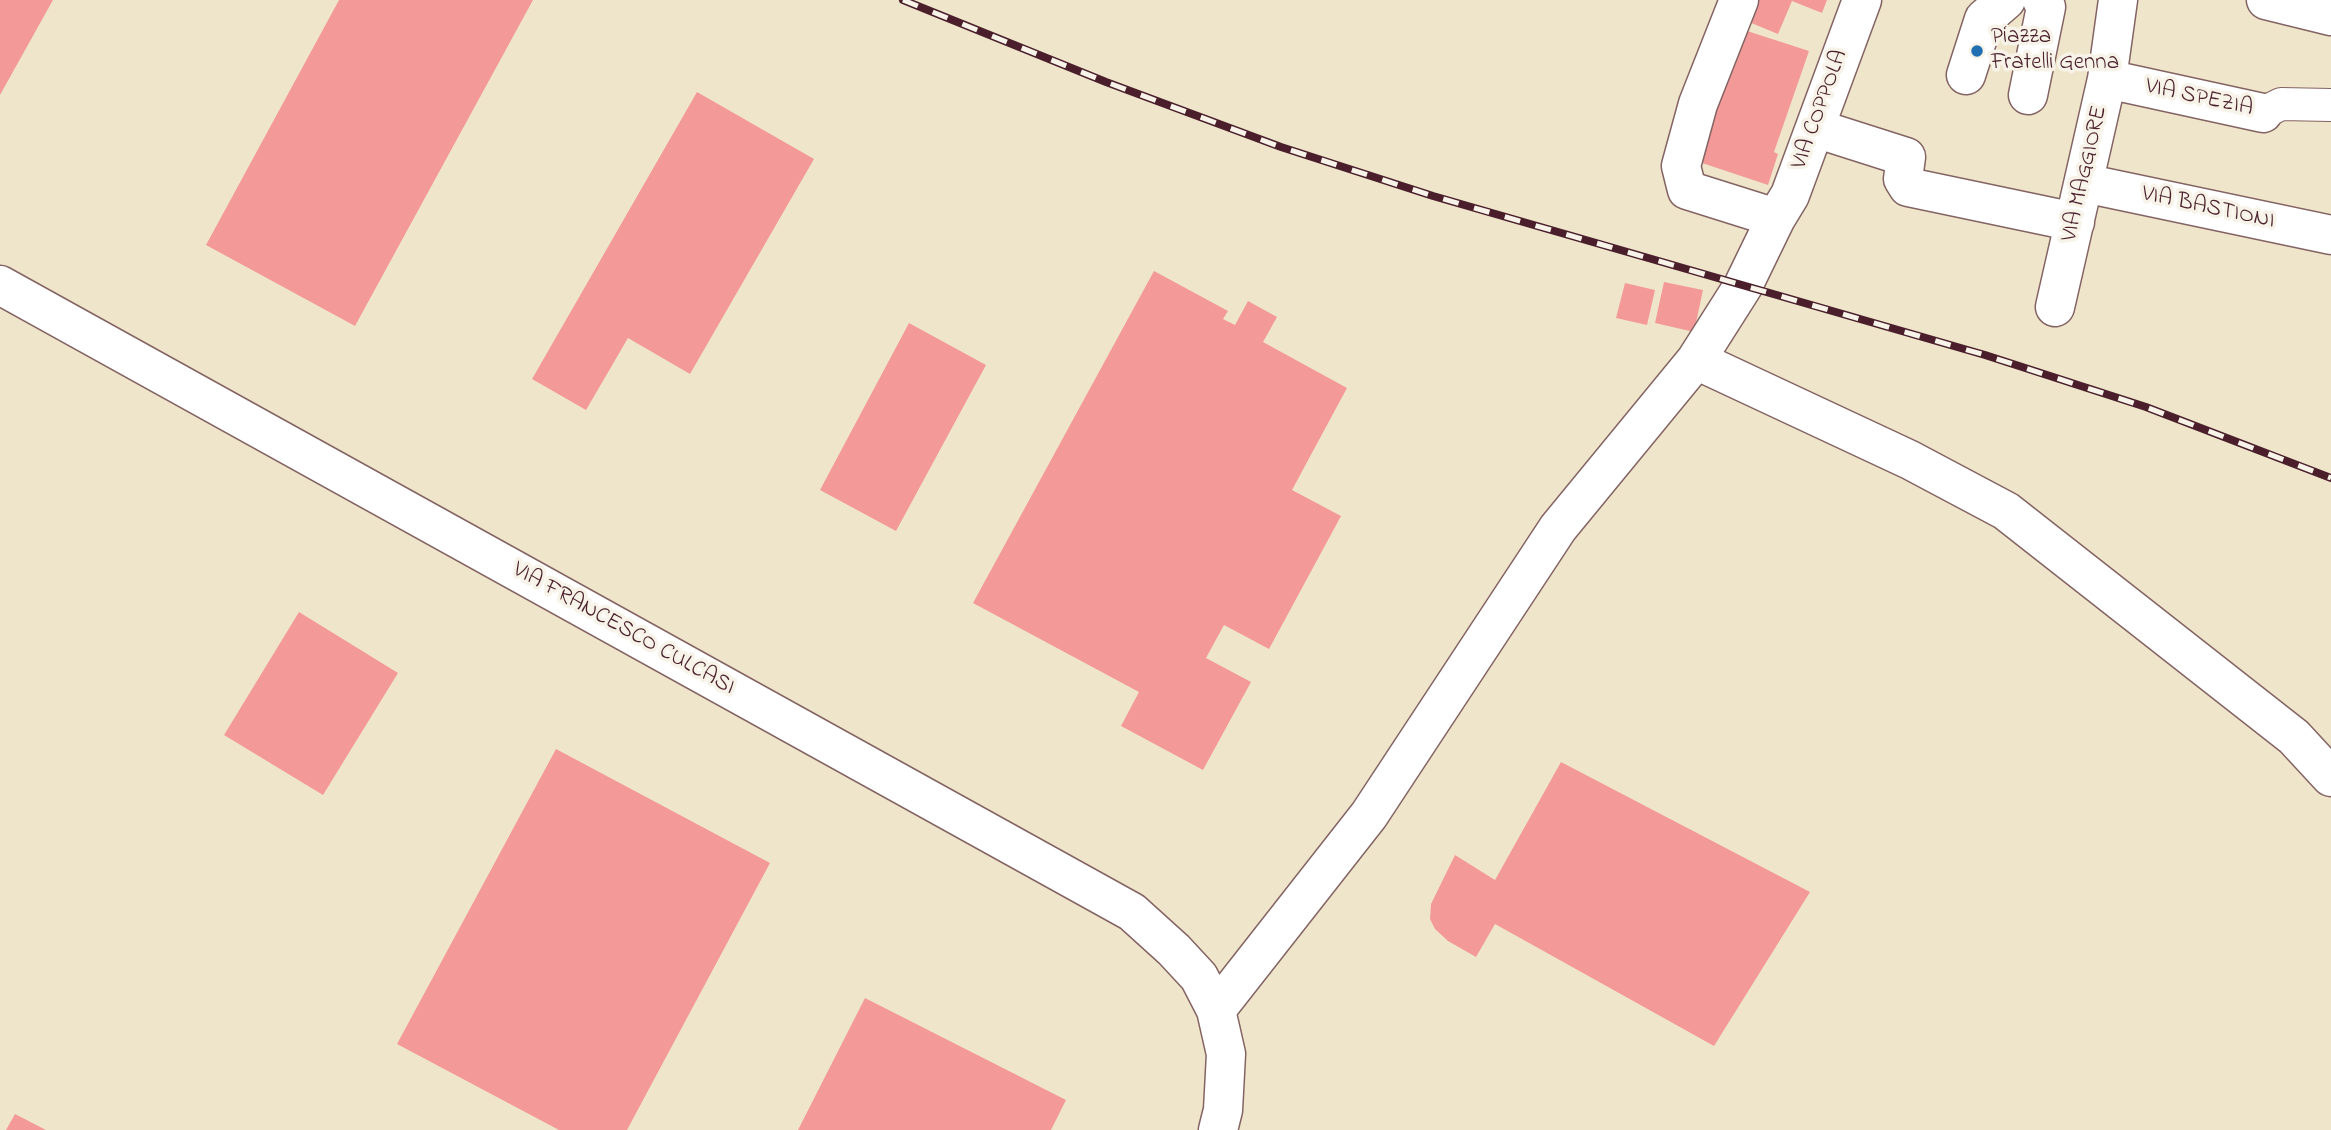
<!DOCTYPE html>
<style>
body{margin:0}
canvas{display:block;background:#efe5cb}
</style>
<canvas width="2331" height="1130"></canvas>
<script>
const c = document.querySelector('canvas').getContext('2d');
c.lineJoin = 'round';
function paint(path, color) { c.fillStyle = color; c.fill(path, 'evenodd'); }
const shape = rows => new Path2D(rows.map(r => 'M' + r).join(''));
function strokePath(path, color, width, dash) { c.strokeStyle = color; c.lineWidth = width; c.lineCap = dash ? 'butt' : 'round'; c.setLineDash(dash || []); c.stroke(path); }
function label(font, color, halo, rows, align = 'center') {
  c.font = font + ' "Indie Flower",sans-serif'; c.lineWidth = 7; c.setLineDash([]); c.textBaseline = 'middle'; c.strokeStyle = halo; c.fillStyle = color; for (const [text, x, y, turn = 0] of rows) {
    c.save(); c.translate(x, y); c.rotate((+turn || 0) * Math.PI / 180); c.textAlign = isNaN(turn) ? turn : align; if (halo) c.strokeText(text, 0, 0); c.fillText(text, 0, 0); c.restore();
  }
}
const building = shape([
 [0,0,53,0,0,95],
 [339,0,533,0,355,326,206,245],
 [1752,0,1827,0,1822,13,1792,1,1778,34,1744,20],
 [1741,29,1809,51,1774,152,1778,154,1768,185,1693,160],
 [697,92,814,159,690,374,628,338,586,410,532,379],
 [1154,271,1228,311,1223,319,1235,325,1248,301,1277,317,1263,342,1347,388,1292,490,1341,516,1269,649,1224,625,1206,658,1251,682,1203,770,1121,726,1139,692,973,603],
 [1664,282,1703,290,1694,332,1655,323],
 [1625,283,1655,290,1647,325,1616,318],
 [909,323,986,365,896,531,820,490],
 [299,612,398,673,323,795,224,735],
 [556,749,770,863,627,1130,559,1130,397,1044],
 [1561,762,1810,892,1714,1046,1495,924,1476,957,1448,941,1435,929,1430,919,1431,904,1455,855,1495,880],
 [865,998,1066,1100,1051,1130,798,1130],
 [15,1114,46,1130,6,1130]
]);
const pedestrian = shape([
 [2263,113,2281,104,2331,105]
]);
const minor = shape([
 [1739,0,1698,104,1681,166,1687,190,1776,218],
 [2266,0,2331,16],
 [1966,75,1984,19,2006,0],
 [2107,79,2263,113],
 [2028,95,2046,7,2042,0],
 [1815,128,1906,157,1903,179,1908,187,2075,222],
 [2084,183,2331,235],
 [0,285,1132,912,1174,950,1199,977,1216,1010,1226,1054,1223,1110,1218,1130],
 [2055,307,2107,79,2118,0],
 [1696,360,1910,460,2006,511,2294,737,2331,777],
 [1216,1010,1369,815,1558,528,1696,360,1743,286,1776,218,1790,195,1862,0]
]);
const rail = shape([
 [903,0,1106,82,1281,147,1433,196,1985,355,2146,407,2331,478]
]);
const markers = [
 [1977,51,7,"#1f6fb2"]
];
const poiNames = [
 ["Piazza",1991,38],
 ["Fratelli Genna",1991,64]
];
const streetNames = [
 ["VIA SPEZIA",2199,99,12],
 ["VIA COPPOLA",1821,110,-70],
 ["VIA MAGGIORE",2086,174,-77],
 ["VIA BASTIONI",2208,209,12],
 ["VIA FRANCESCO CULCASI",623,630,29]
];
paint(building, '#f39a99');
strokePath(pedestrian, '#846463', 34);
strokePath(minor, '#846463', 41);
strokePath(pedestrian, '#fff', 32);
strokePath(minor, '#fff', 38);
strokePath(rail, '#4a1f2b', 8);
strokePath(rail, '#f7f3e8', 5, [16]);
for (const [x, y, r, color] of markers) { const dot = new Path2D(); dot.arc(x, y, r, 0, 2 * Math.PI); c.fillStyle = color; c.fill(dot); strokePath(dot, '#f7f3e8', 2.5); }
label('23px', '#4a1f2b', '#f7f3e8', poiNames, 'left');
label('23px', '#4a1f2b', '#f7f3e8', streetNames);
</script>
